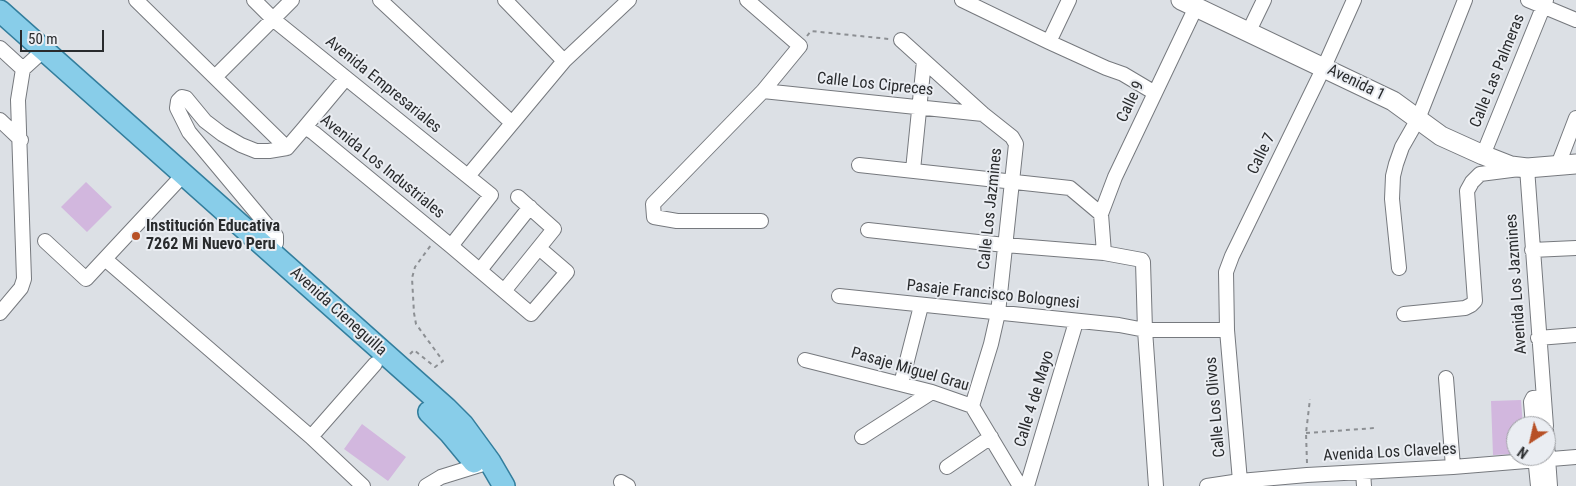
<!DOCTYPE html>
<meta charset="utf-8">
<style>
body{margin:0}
#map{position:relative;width:1576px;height:486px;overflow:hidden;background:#dce0e5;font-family:"Roboto Condensed",sans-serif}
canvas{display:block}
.north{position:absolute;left:1506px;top:416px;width:50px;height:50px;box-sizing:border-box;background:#eaedf2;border:1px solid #9d9fa3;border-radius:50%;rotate:215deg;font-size:14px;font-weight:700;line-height:20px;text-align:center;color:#292b2d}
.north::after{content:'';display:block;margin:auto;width:18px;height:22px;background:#b75026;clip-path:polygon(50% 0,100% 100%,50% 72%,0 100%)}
.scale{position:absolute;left:20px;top:30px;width:84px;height:22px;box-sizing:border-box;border:2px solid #292b2d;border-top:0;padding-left:6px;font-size:15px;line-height:18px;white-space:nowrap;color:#292b2d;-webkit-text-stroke:4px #eaedf2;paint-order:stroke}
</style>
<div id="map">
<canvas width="1576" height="486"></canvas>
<div class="north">N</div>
<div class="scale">50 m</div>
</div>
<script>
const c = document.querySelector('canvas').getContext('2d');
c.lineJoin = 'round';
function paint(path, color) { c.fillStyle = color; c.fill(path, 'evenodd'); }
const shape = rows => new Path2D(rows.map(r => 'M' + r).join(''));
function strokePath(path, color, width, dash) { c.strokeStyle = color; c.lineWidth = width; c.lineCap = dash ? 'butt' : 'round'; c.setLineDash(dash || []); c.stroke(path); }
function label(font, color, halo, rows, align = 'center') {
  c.font = font + ' "Roboto Condensed",sans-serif'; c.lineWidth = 4; c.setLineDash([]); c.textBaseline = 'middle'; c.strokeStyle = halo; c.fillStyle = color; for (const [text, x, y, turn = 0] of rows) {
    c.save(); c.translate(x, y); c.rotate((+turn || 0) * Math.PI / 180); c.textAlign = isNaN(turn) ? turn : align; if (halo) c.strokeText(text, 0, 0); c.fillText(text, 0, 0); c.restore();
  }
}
const green = shape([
 [86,182,112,207,87,232,61,207],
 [1521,400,1523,426,1516,426,1516,454,1493,455,1491,401],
 [362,424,406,457,388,481,344,449]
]);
const path = shape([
 [807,36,811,31,889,39],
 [410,354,414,350,435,367,443,361,416,324,414,313,412,278,415,267,431,245],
 [1306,433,1375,428],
 [1307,463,1306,433,1310,399]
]);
const street = shape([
 [136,0,287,148,305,127,314,133,451,246,531,314,567,272,539,248],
 [254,0,274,20,491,195,451,246],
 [380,0,512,123],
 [505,0,564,61],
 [747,0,800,46,763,91,653,204,654,217,677,221,761,221],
 [962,0,1049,42,1106,68,1123,74,1155,93],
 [1528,0,1576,20],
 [1248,33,1264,0],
 [901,40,983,114,1012,137,1016,144,998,313,991,344,972,406],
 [1049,42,1069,0],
 [0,48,23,69],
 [215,77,292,0],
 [763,91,983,114],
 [0,120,21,140],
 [305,127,346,78],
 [1483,155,1546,0],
 [859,165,1070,188,1101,214],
 [1558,165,1576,118],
 [913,170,924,61],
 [468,176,564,61,629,0],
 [868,230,1005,245,1104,253],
 [45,241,86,279,184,174],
 [1532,250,1576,248],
 [271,251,276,243,276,236,189,132,177,108,178,101,182,97,186,98,205,121,222,134,241,145,256,151,269,151,287,148],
 [105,259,311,437,363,486],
 [1399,268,1392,199,1393,176,1396,164,1402,147,1418,119,1465,0],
 [480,270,530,207],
 [504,291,554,229,518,197],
 [839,296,1119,325,1145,330,1227,330],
 [0,313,21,288,24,279,18,100,23,69,45,49],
 [1404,314,1465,308,1471,305,1475,301,1467,191,1472,182,1480,174,1527,168,1546,426],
 [1538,338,1576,335],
 [805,360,932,392,972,406,1020,486],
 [1446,378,1453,467],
 [901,384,921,306],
 [1533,426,1531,402,1533,398,1543,397],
 [1546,430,1550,486],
 [311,437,375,364],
 [862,437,932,392],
 [1535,456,1538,486],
 [947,467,991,437],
 [1363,472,1364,486],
 [1240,481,1227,330,1226,272,1232,256,1324,67,1354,0],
 [621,482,628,486],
 [426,486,441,477,483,464],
 [1027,486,1076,322],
 [1156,486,1145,330,1143,262,1142,260,1104,253,1101,214,1115,177,1196,7],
 [1207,486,1240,481,1307,475,1453,467,1576,457]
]);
const secondary = shape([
 [1181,0,1393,101,1441,136,1483,155,1511,166,1527,168,1576,164]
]);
const primary = shape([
 [0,11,446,408,463,425,490,462,504,486],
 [429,412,450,433,474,462]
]);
const markers = [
 [136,236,5,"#b75026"]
];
const streetNames = [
 ["Calle Las Palmeras",1498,71,-68],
 ["Avenida 1",1356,83,26],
 ["Avenida Empresariales",383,85,39],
 ["Calle Los Cipreces",875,85,6],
 ["Calle 9",1131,102,-65],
 ["Calle 7",1262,154,-64],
 ["Avenida Los Industriales",382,167,39],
 ["Calle Los Jazmines",991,209,-84],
 ["Avenida Los Jazmines",1517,284,-94],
 ["Pasaje Francisco Bolognesi",993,295,6],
 ["Avenida Cieneguilla",338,312,42],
 ["Pasaje Miguel Grau",910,370,16],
 ["Calle 4 de Mayo",1035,399,-73],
 ["Calle Los Olivos",1216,407,-95],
 ["Avenida Los Claveles",1390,453,-3]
];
const poiNames = [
 ["Institución Educativa",146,227],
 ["7262 Mi Nuevo Peru",146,245]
];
paint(green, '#d2b7de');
strokePath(street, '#76797e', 16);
strokePath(secondary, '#76797e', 21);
strokePath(primary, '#337e9d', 24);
strokePath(path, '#8c8f93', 2, [4, 4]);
strokePath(street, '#fff', 14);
strokePath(secondary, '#fff', 19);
strokePath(primary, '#88cde9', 21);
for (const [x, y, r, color] of markers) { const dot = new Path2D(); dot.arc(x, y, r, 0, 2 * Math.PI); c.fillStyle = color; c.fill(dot); strokePath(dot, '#eaedf2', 2); }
label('16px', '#292b2d', '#eaedf2', streetNames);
label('bold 16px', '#292b2d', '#eaedf2', poiNames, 'left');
</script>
